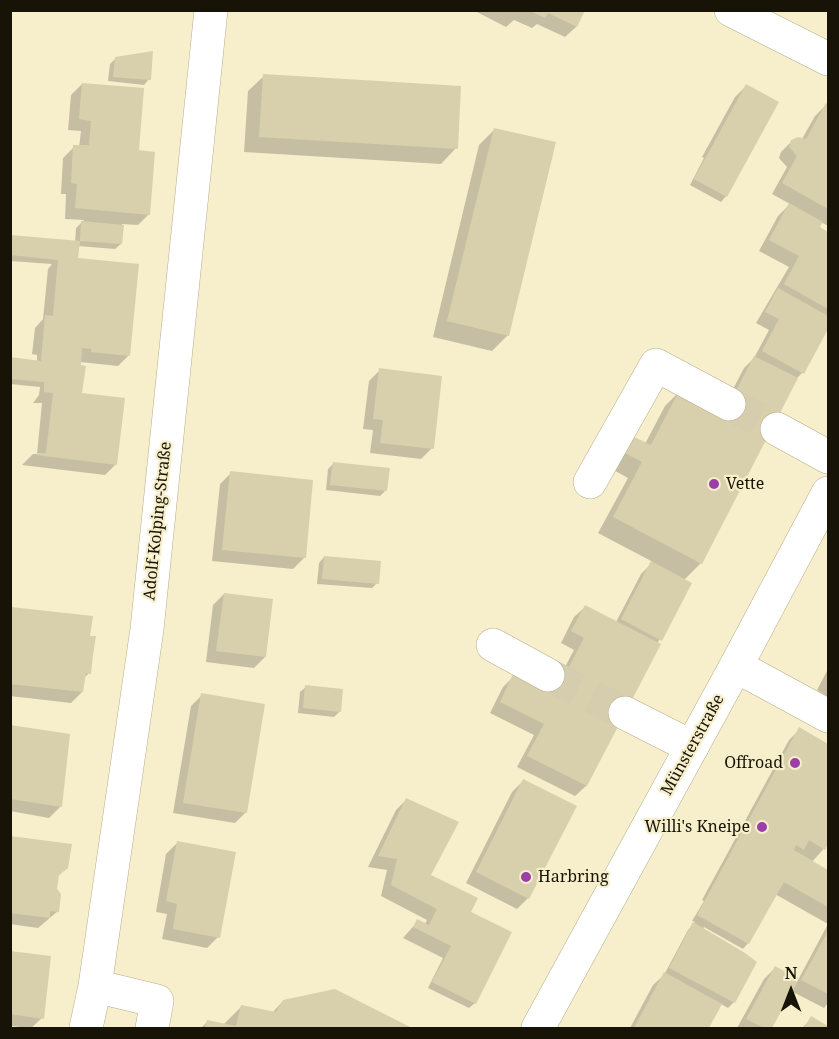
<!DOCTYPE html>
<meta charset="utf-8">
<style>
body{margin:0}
#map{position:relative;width:839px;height:1039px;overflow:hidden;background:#f7eecb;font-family:"Noto Serif",serif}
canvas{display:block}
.frame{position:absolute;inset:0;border:12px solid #171407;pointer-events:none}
.north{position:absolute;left:761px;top:961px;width:60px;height:60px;-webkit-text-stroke:4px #f7eecb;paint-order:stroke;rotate:0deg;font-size:16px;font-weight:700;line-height:24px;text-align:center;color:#171407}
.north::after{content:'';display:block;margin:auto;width:21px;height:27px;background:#171407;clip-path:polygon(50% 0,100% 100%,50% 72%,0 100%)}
</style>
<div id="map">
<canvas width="839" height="1039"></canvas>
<div class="frame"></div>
<div class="north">N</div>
</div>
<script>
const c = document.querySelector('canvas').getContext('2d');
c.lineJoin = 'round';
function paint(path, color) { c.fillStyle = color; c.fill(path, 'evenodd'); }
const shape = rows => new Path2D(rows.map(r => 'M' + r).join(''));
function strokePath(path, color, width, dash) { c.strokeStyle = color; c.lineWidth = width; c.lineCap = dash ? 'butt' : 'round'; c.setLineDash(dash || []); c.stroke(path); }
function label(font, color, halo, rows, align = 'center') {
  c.font = font + ' "Noto Serif",serif'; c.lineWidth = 4.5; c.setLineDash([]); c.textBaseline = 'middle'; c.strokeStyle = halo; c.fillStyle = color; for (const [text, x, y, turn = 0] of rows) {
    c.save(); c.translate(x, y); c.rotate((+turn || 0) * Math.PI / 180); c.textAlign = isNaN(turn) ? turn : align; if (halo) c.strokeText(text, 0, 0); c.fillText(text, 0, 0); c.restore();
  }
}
const shadow = shape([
 [473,10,583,10,576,27,565,37,537,24,532,28,514,20,506,27],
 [116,58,149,79,144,85,108,81,110,64],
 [264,76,456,148,441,164,244,152,248,91],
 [82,84,137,152,149,214,138,225,122,224,121,244,115,249,78,246,76,259,129,355,118,366,80,362,81,394,116,464,105,475,22,465,33,454,37,454,42,403,33,403,39,395,40,387,10,384,10,359,37,362,37,355,32,354,35,328,43,319,48,269,52,264,10,261,10,236,75,242,76,228,84,220,65,219,66,194,61,194,63,158,74,147,79,147,81,131,68,130,71,95],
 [746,86,726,196,721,202,690,185,704,158,702,157,735,97],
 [826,105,828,106,828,226,821,222,818,228,828,234,828,325,802,373,795,380,701,563,684,580,690,584,657,644,659,645,586,786,575,796,517,767,534,735,490,713,503,687,514,676,565,667,574,650,561,643,574,617,585,607,616,622,641,574,653,562,598,533,628,478,608,467,605,461,645,444,665,406,680,391,721,412,744,368,754,358,769,330,756,323,789,267,759,251,778,216,790,204,772,194,787,167,779,158,781,152,792,141,802,139,815,116],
 [495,129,508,335,492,351,433,337,479,145],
 [380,370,432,448,421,459,370,453,373,430,363,429,369,381],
 [333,464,386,490,380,496,326,490,328,469],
 [231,473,304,558,293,569,212,561,220,484],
 [324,557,377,583,372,588,317,584,319,563],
 [224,594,265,657,254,668,206,662,213,605],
 [11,608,88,637,89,673,83,679,82,692,71,703,10,696],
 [828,669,828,697,817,690],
 [306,687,340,711,334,717,298,713,300,692],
 [202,695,246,812,235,823,173,813,191,706],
 [10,727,69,735,60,807,49,818,10,811],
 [800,729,828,746,828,846,827,845,812,862,828,871,828,924,775,894,748,943,743,949,704,927,702,930,734,1002,728,1008,721,1004,707,1028,630,1028,653,985,664,975,688,930,695,922,692,921,704,901,702,900,789,740],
 [523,781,528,898,517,909,466,883,512,792],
 [407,799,429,876,469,913,475,1003,469,1008,428,988,443,958,403,938,418,921,425,924,427,920,381,896,387,870,368,867,396,810],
 [10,838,67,868,57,877,56,889,58,911,38,928,10,924],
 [177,843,218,937,207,948,162,939,167,914,156,912,166,854],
 [828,924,828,1003,824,1008,791,991,771,1028,737,1028,764,979,775,968,798,980],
 [10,953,42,1018,31,1028,10,1026],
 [335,991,409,1028,201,1028,207,1022,223,1025,242,1006,272,1013,283,1001],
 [812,1018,828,1028,802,1028]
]);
const building = shape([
 [528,10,585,10,577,27,548,13,545,18],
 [153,51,151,80,113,77,115,57],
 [263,74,461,86,458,149,259,137],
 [82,83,144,88,139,150,155,152,150,215,75,208,77,184,71,183,73,145,89,145,91,121,79,119],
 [746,84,779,102,727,197,694,179],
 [826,103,828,105,828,209,782,183,797,156,789,147,791,140,798,137,806,139],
 [494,128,556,142,509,336,447,321],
 [789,203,823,222,820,227,828,232,828,309,784,284,799,256,769,240],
 [81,221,124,225,122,244,80,241],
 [10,235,80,241,78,258,139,264,130,356,91,352,91,349,82,348,81,365,86,366,82,393,125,398,117,465,36,455,37,453,46,453,53,393,44,392,44,382,10,379,10,357,41,361,45,315,53,316,58,260,10,255],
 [778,288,828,316,828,329,804,374,762,351,779,319,765,312],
 [754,356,798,378,702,564,613,517,642,462,623,452,628,434,651,445,680,389,725,412],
 [379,368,442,376,434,449,380,443,383,420,373,419],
 [333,462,390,468,387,491,330,485],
 [230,471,313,480,306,558,222,550],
 [324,556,381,561,379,584,322,579],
 [651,561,692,583,662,641,621,619],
 [224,593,273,599,266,657,216,651],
 [585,605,661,644,587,786,527,756,544,724,500,702,513,674,542,688,556,660,569,667,584,638,571,631],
 [11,607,93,616,90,636,96,636,93,655,91,674,86,673,83,692,10,684],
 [305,685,343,689,341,712,303,708],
 [201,693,265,704,247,813,183,803],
 [10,725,70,734,62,807,10,799],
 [799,727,828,744,828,844,825,850,809,840,804,850,796,845,794,850,828,870,828,907,784,882,749,944,697,915],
 [523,779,577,806,529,899,476,872],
 [406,798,459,822,431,875,478,898,471,912,512,932,476,1004,432,982,451,946,413,927,417,919,429,925,437,909,391,885,397,859,378,856],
 [10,836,72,844,68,868,59,875,57,889,61,894,59,912,50,911,50,918,10,913],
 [177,841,236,852,220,938,173,929,177,904,166,901],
 [693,922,745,953,757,962,735,1003,669,968],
 [828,931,828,994,801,980],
 [10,951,51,956,44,1019,10,1014],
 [775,966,799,979,772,1028,764,1028,746,1019],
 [664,972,722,1004,709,1028,634,1028],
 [335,989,412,1028,205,1028,207,1020,236,1026,241,1005,276,1012,283,1000],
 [811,1016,828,1026,828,1028,804,1028]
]);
const minorTunnel = shape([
 [729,404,777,429],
 [548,675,625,713]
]);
const minor = shape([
 [731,10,828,59],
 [777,429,828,457],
 [590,482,656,365,729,404],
 [493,645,548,675],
 [736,666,828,716],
 [625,713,692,747],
 [95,986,157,1001,152,1028],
 [86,1028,95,986,147,629,211,10]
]);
const major = shape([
 [538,1028,736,666,828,493]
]);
const markers = [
 [714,484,6,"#9c3ea7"],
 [795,763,6,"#9c3ea7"],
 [762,827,6,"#9c3ea7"],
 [526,877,6,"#9c3ea7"]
];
const poiNames = [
 ["Vette",726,484],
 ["Offroad",783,763,"right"],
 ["Willi's Kneipe",750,827,"right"],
 ["Harbring",538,877]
];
const streetNames = [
 ["Adolf-Kolping-Straße",158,521,-84],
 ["Münsterstraße",693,745,-61]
];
paint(shadow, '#0003');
paint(building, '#d8cfad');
strokePath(minorTunnel, '#d5cdae', 33, [33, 16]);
strokePath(minor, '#b5ad8b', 34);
strokePath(major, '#b5ad8b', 34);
strokePath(minor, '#fff', 33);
strokePath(major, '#fff', 33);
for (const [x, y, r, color] of markers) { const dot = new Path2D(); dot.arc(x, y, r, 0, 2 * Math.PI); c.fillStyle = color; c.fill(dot); strokePath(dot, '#f7eecb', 2); }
label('16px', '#171407', '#f7eecb', poiNames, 'left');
label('16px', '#171407', '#f7eecb', streetNames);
</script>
